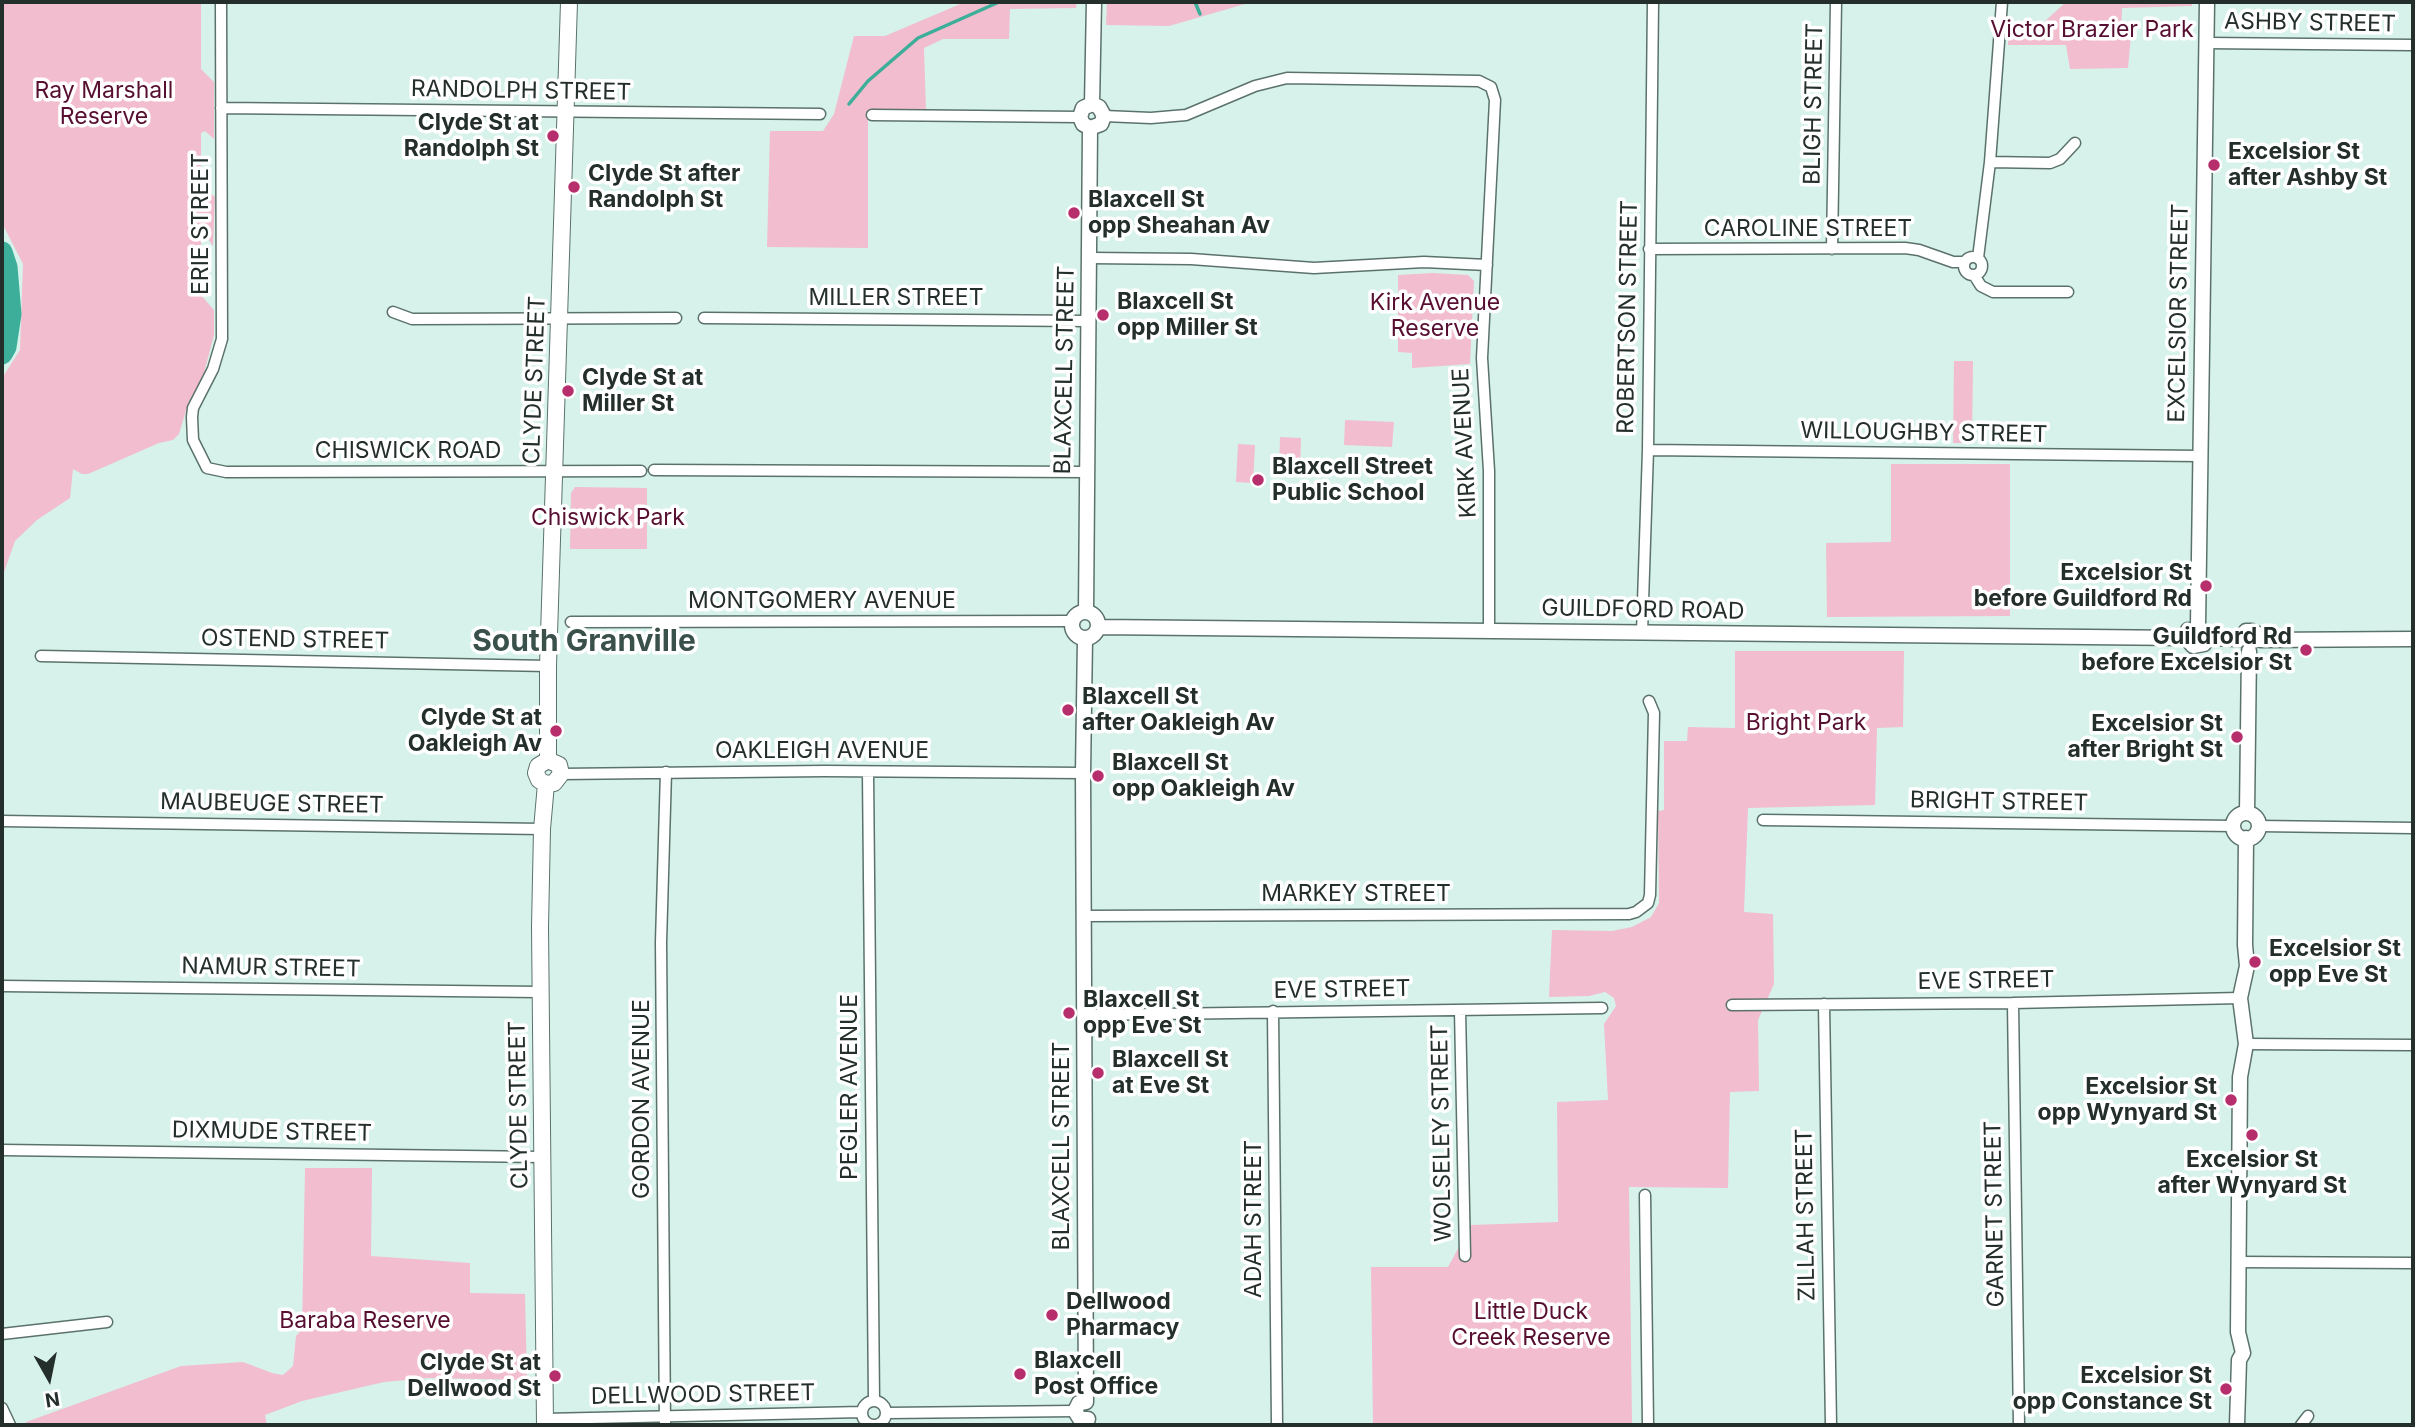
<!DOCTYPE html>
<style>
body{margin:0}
#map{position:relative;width:2415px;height:1427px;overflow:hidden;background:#d7f2eb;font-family:Inter,sans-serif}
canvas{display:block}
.frame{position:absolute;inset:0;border:4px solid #242e2b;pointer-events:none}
.north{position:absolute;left:14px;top:1343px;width:70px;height:70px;-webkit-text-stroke:5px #fff;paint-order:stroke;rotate:171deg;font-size:19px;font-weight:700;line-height:28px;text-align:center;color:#242e2b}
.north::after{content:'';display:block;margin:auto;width:24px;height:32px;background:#242e2b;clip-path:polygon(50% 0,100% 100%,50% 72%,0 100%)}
</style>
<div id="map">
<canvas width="2415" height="1427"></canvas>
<div class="frame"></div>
<div class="north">N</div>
</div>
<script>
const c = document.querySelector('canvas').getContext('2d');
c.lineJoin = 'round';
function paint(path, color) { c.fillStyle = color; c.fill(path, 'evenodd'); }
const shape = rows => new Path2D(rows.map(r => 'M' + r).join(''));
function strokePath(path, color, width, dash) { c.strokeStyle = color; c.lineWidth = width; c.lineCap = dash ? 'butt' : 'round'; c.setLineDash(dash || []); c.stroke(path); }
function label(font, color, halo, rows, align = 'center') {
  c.font = font + ' Inter,sans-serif'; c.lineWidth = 7; c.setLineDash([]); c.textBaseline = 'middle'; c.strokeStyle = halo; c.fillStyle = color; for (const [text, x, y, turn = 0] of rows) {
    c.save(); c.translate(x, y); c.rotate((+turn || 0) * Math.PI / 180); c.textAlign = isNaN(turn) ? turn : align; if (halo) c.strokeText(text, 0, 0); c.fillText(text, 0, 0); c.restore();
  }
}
const green = shape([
 [2,2,201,2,201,69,214,82,214,139,205,131,201,133,201,186,215,197,213,246,206,236,201,240,200,294,214,310,214,335,204,373,188,404,179,434,173,440,159,443,88,474,82,474,73,469,70,498,37,520,15,541,2,578,2,378,20,350,23,264,2,223],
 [965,2,1077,2,1076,8,1010,9,1009,39,943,39,924,48,926,111,868,112,868,248,767,247,770,131,823,131,834,114,854,36,885,36],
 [1107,2,1252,2,1169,26,1106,25],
 [2066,2,2192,2,2192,6,2122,8,2121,34,2131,35,2128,68,2070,69,2066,45,2008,45,2008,33,2032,33],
 [1433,273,1468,275,1474,281,1470,364,1412,368,1412,353,1398,352,1398,275],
 [1954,361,1973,361,1972,443,1953,443],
 [1345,420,1394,422,1392,447,1344,445],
 [1280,437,1301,438,1300,475,1279,474],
 [1238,444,1255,445,1253,483,1236,482],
 [1891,464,2010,464,2010,616,1827,617,1826,543,1891,542],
 [575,487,647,488,647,549,570,549,571,493],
 [1735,651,1904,651,1903,727,1877,728,1875,805,1748,808,1744,912,1773,914,1774,984,1758,1020,1759,1091,1730,1092,1728,1188,1629,1187,1632,1425,1373,1425,1371,1267,1448,1267,1471,1225,1558,1222,1557,1102,1608,1100,1604,1024,1616,1006,1614,998,1605,992,1589,996,1549,997,1552,930,1612,931,1632,927,1651,917,1659,903,1658,811,1664,810,1664,741,1687,741,1688,727,1735,728],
 [305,1168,372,1168,371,1256,470,1263,470,1293,525,1294,527,1380,428,1378,384,1382,302,1401,265,1415,267,1425,27,1425,26,1422,181,1366,243,1362,272,1373,283,1375,293,1366,296,1336,302,1329]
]);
const stream = shape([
 [1195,2,1200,14],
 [849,104,868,81,918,38,999,2]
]);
const river = shape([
 [2,252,7,267,11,314,6,347,2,354]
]);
const minor = shape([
 [221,2,222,339,213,369,193,408,192,417,193,440,207,468,226,472,641,471],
 [2206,43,2413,45],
 [221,108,820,114],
 [872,115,1080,117],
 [1104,116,1151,118,1186,115,1255,86,1287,78,1479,81,1491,87,1495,100,1482,358,1489,471,1489,630],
 [1990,162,2050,163,2060,159,2075,143],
 [1649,249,1905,248,1919,250,1953,262,1964,262],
 [1832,249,1836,2],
 '1964 266a9 9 0 1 1 18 0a9 9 0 1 1-18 0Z',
 [1089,258,1191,259,1314,268,1424,262,1487,265],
 [1978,258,1990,162,2002,2],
 [1974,275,1981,286,1993,292,2068,292],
 [393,312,412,319,676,318],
 [704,318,1088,321],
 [1648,450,2200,456],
 [654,470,1086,472],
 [571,622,1073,621],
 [1642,632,1648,450,1653,2],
 [41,656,548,666],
 [868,772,874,1401],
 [561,774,824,771,1083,773],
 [1763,820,2233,826],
 [2,821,542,829],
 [2258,826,2413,828],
 [1083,916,1629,914,1636,912,1648,903,1650,895,1654,713,1649,701],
 [2,986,540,992],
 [2013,1003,2019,1425],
 [1824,1004,1831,1425],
 [1732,1005,2013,1003,2240,998],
 [1460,1010,1465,1256],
 [1273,1011,1277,1425],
 [1084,1015,1602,1008],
 [2246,1044,2413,1045],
 [2,1150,542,1157],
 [1645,1195,1648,1425],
 [2239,1262,2413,1263],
 [2,1334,107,1322],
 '862 1413a12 12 0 1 1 24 0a12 12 0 1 1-24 0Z',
 [2,1408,10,1425],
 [886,1413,1075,1411],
 [545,1419,862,1412],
 [665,1425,661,942,666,772],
 [2301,1425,2308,1416]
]);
const tertiary = shape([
 [1092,104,1094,2],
 [1090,128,1101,124,1104,116,1099,107,1092,104],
 [1090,128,1083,124,1080,117,1083,108,1092,104],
 [1086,612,1090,128],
 '1072 625a13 13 0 1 1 26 0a13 13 0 1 1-26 0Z',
 [2198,625,2207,2],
 [1098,627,2186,638],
 [2188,630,2186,638,2193,646,2204,644,2207,638],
 [1085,638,1083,773,1086,1402],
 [2207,638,2240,639],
 [2240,639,2246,631,2252,631,2258,634,2260,640],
 [2260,640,2413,639],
 [2247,813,2249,651],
 '2233 826a13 13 0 1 1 26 0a13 13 0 1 1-26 0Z',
 [1086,1402,1079,1403,1075,1411,1080,1419,1088,1419],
 [2237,1425,2239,1360,2243,1353,2238,1332,2240,1077,2246,1044,2240,998,2247,966,2245,945,2246,838]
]);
const secondary = shape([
 [548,760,548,666,569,2],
 [546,784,554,783,561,774,559,765,548,760],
 [546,784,539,780,536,773,538,766,548,760],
 [545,1425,540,927,542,829,546,784]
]);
const markers = [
 [553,136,7,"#b72e6c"],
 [2214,165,7,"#b72e6c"],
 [574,187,7,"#b72e6c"],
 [1074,213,7,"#b72e6c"],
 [1103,315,7,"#b72e6c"],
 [568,391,7,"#b72e6c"],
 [1258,480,7,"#b72e6c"],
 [2206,586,7,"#b72e6c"],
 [2306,650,7,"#b72e6c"],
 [1068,710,7,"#b72e6c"],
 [556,731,7,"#b72e6c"],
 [2237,737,7,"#b72e6c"],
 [1098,776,7,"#b72e6c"],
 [2255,962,7,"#b72e6c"],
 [1069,1013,7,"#b72e6c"],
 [1098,1073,7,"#b72e6c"],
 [2231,1100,7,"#b72e6c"],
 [2252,1135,7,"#b72e6c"],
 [1052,1315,7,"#b72e6c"],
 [1020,1374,7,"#b72e6c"],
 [555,1376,7,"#b72e6c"],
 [2226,1389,7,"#b72e6c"]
];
const streetNames = [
 ["ASHBY STREET",2310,23,1],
 ["RANDOLPH STREET",521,91,1],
 ["BLIGH STREET",1814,104,-89],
 ["ERIE STREET",201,224,-90],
 ["CAROLINE STREET",1808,229],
 ["MILLER STREET",896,298],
 ["EXCELSIOR STREET",2179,313,-89],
 ["ROBERTSON STREET",1628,317,-89],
 ["BLAXCELL STREET",1065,370,-89],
 ["CLYDE STREET",535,380,-88],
 ["WILLOUGHBY STREET",1924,433,1],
 ["KIRK AVENUE",1465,443,-93],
 ["CHISWICK ROAD",408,451],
 ["MONTGOMERY AVENUE",822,601],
 ["GUILDFORD ROAD",1643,610,1],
 ["OSTEND STREET",295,640,1],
 ["OAKLEIGH AVENUE",822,751],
 ["BRIGHT STREET",1999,802,1],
 ["MAUBEUGE STREET",272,804,1],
 ["MARKEY STREET",1356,894],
 ["NAMUR STREET",271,968,1],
 ["EVE STREET",1986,981,-1],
 ["EVE STREET",1342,990,-1],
 ["PEGLER AVENUE",850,1087,-90],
 ["GORDON AVENUE",642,1099,-90],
 ["CLYDE STREET",519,1105,-91],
 ["DIXMUDE STREET",272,1132,1],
 ["WOLSELEY STREET",1442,1133,-91],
 ["BLAXCELL STREET",1062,1146,-90],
 ["GARNET STREET",1995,1214,-91],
 ["ZILLAH STREET",1806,1215,-91],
 ["ADAH STREET",1254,1219,-90],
 ["DELLWOOD STREET",703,1395,-1]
];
const parkNames = [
 ["Victor Brazier Park",2092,30],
 ["Ray Marshall",104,91],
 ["Reserve",104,117],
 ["Kirk Avenue",1435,303],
 ["Reserve",1435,329],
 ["Chiswick Park",608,518],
 ["Bright Park",1806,723],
 ["Little Duck",1531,1312],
 ["Creek Reserve",1531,1338],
 ["Baraba Reserve",365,1321]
];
const poiNames = [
 ["Clyde St at",539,123,"right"],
 ["Randolph St",539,149,"right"],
 ["Excelsior St",2228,152],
 ["after Ashby St",2228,178],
 ["Clyde St after",588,174],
 ["Randolph St",588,200],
 ["Blaxcell St",1088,200],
 ["opp Sheahan Av",1088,226],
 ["Blaxcell St",1117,302],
 ["opp Miller St",1117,328],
 ["Clyde St at",582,378],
 ["Miller St",582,404],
 ["Blaxcell Street",1272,467],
 ["Public School",1272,493],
 ["Excelsior St",2192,573,"right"],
 ["before Guildford Rd",2192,599,"right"],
 ["Guildford Rd",2292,637,"right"],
 ["before Excelsior St",2292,663,"right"],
 ["Blaxcell St",1082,697],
 ["after Oakleigh Av",1082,723],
 ["Clyde St at",542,718,"right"],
 ["Oakleigh Av",542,744,"right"],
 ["Excelsior St",2223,724,"right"],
 ["after Bright St",2223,750,"right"],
 ["Blaxcell St",1112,763],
 ["opp Oakleigh Av",1112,789],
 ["Excelsior St",2269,949],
 ["opp Eve St",2269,975],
 ["Blaxcell St",1083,1000],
 ["opp Eve St",1083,1026],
 ["Blaxcell St",1112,1060],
 ["at Eve St",1112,1086],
 ["Excelsior St",2217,1087,"right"],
 ["opp Wynyard St",2217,1113,"right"],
 ["Excelsior St",2252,1160,"center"],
 ["after Wynyard St",2252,1186,"center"],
 ["Dellwood",1066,1302],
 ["Pharmacy",1066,1328],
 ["Blaxcell",1034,1361],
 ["Post Office",1034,1387],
 ["Clyde St at",541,1363,"right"],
 ["Dellwood St",541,1389,"right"],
 ["Excelsior St",2212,1376,"right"],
 ["opp Constance St",2212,1402,"right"]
];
const districtNames = [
 ["South Granville",584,642]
];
paint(green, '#f2bdce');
strokePath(stream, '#3dae99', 3.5);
strokePath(river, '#3dae99', 21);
strokePath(minor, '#5b726c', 13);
strokePath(tertiary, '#5b726c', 17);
strokePath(secondary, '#5b726c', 18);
strokePath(minor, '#fff', 10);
strokePath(tertiary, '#fff', 14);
strokePath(secondary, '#fff', 16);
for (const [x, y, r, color] of markers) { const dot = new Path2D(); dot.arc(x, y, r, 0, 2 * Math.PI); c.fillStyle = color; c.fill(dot); strokePath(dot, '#fff', 2.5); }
label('23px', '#242e2b', '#fff', streetNames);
label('23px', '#570e30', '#fff', parkNames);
label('bold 23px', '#242e2b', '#fff', poiNames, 'left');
label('bold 30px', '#3a514b', '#fff', districtNames);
</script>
